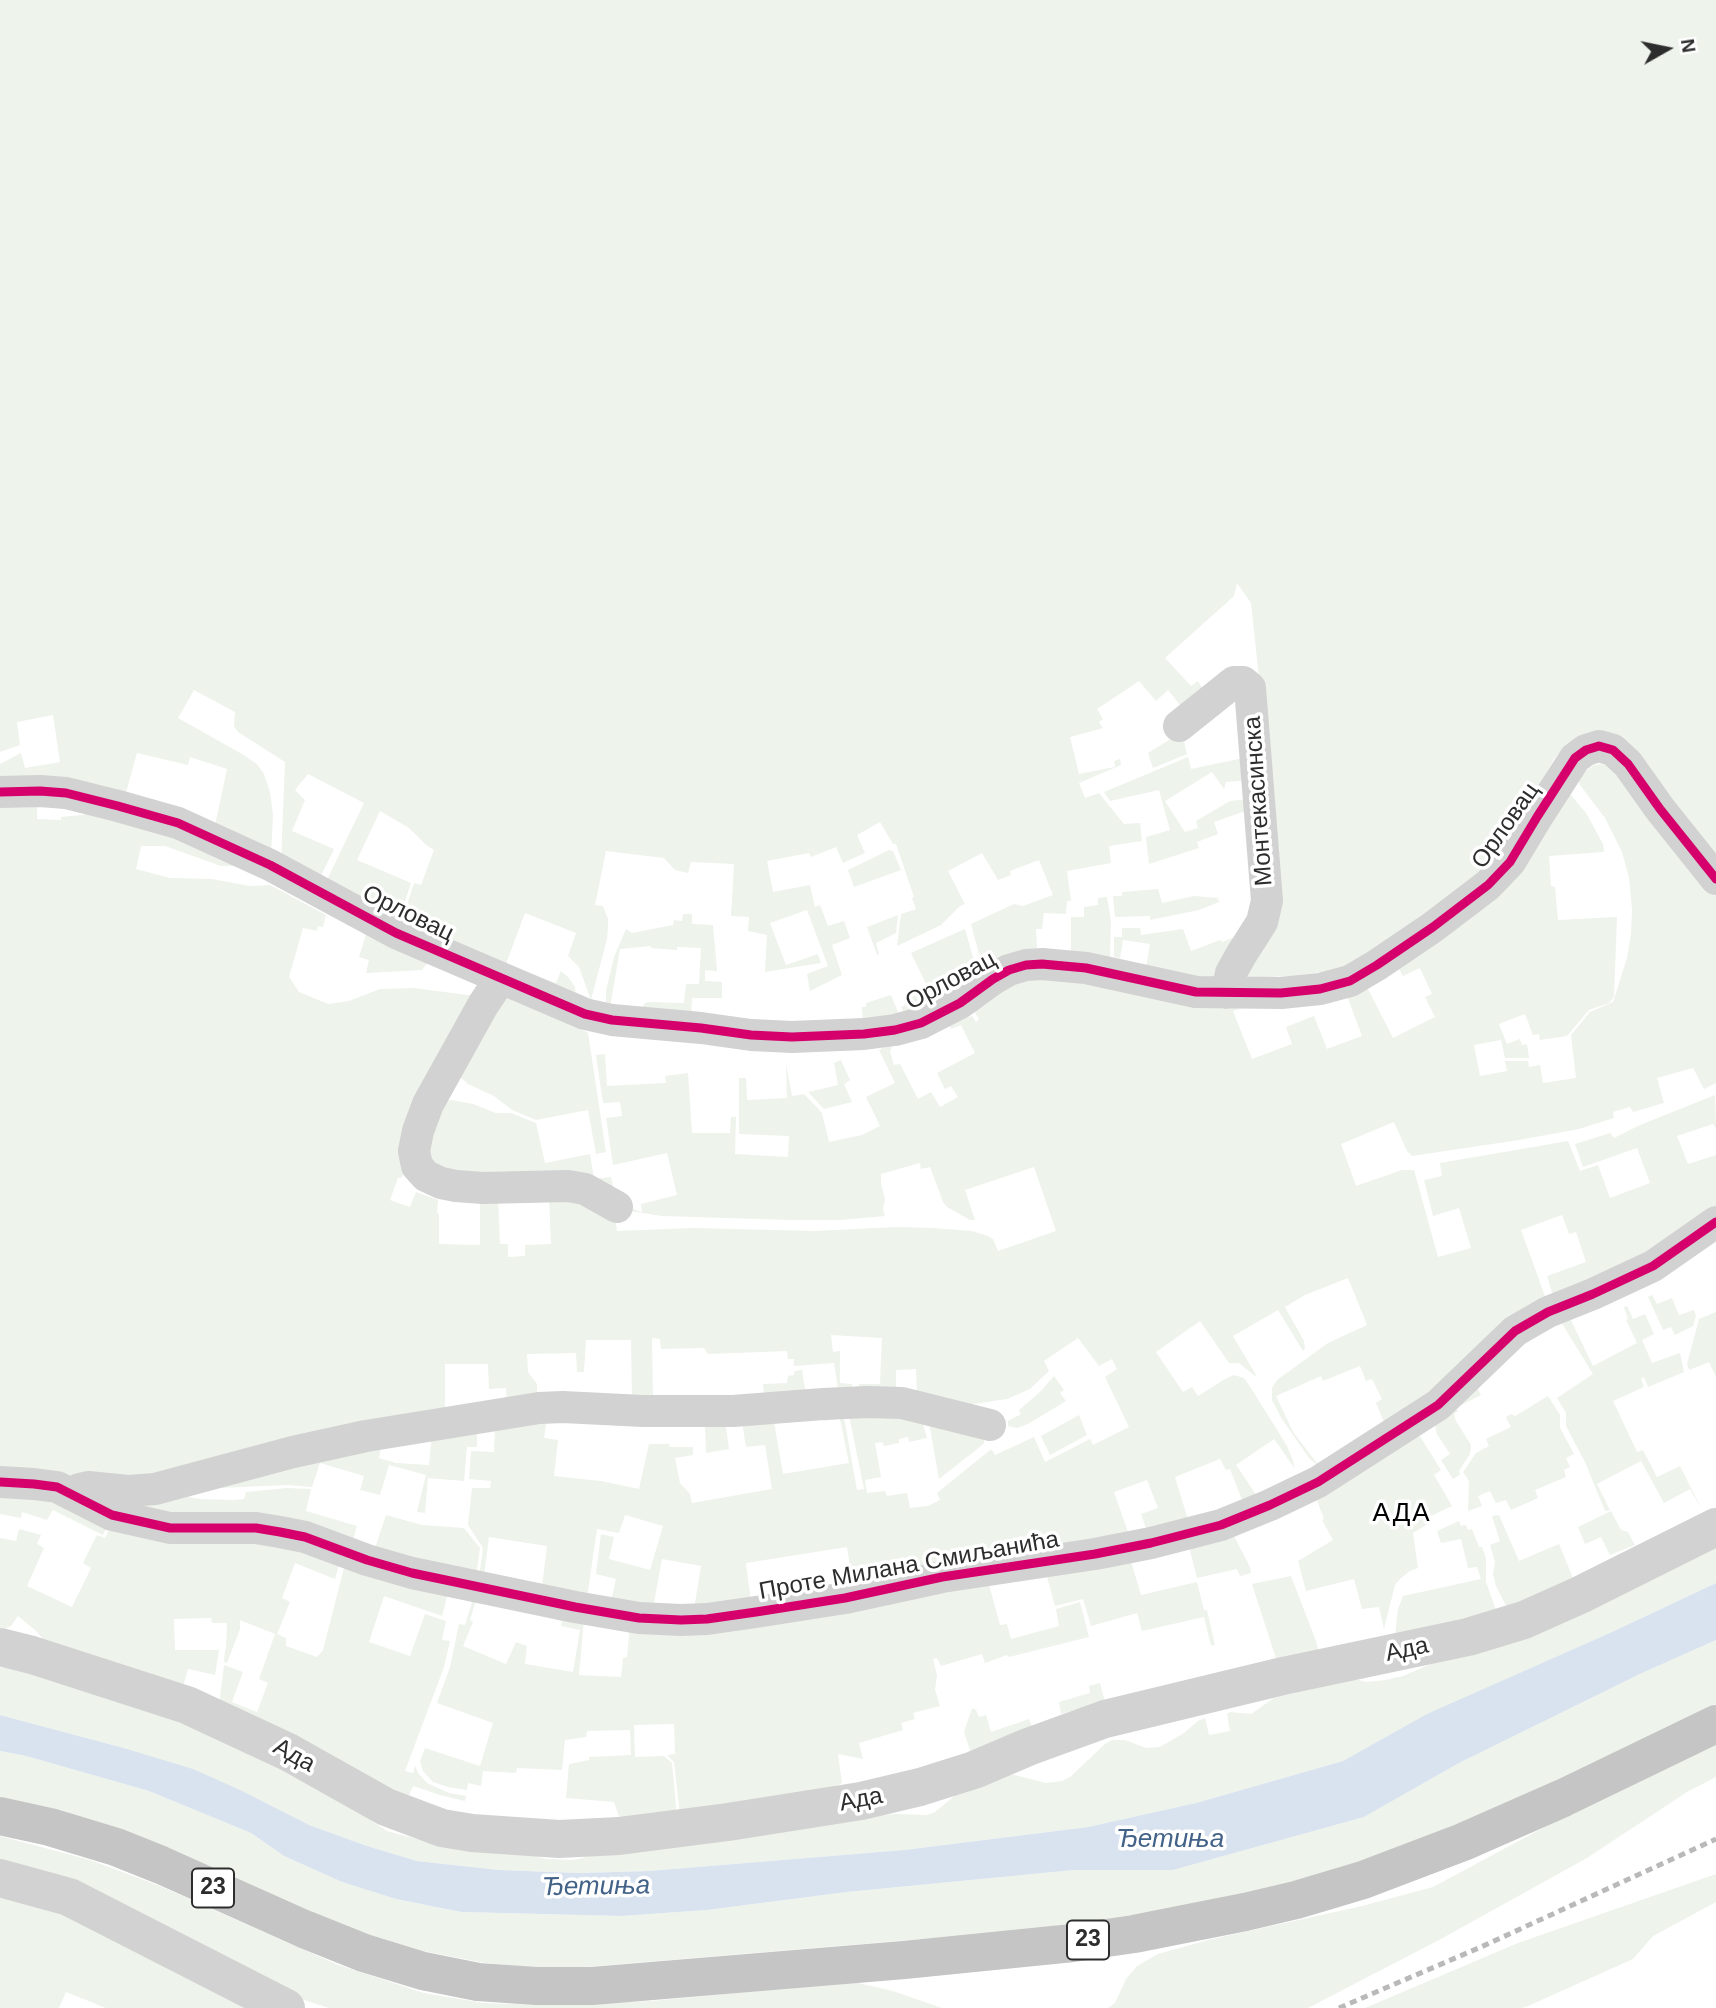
<!DOCTYPE html>
<meta charset="utf-8">
<style>
body{margin:0}
#map{position:relative;width:1716px;height:2008px;overflow:hidden;background:#fff;font-family:Arial,sans-serif}
canvas{display:block}
.north{position:absolute;left:1632px;top:14px;width:70px;height:70px;-webkit-text-stroke:5px #fff;paint-order:stroke;rotate:81deg;font-size:19px;font-weight:700;line-height:28px;text-align:center;color:#2d2d2d}
.north::after{content:'';display:block;margin:auto;width:24px;height:32px;background:#2d2d2d;clip-path:polygon(50% 0,100% 100%,50% 72%,0 100%)}
</style>
<div id="map">
<canvas width="1716" height="2008"></canvas>
<div class="north">N</div>
</div>
<script>
const c = document.querySelector('canvas').getContext('2d');
c.lineJoin = 'round';
function paint(path, color) { c.fillStyle = color; c.fill(path, 'evenodd'); }
const shape = rows => new Path2D(rows.map(r => 'M' + r).join(''));
function strokePath(path, color, width, dash) { c.strokeStyle = color; c.lineWidth = width; c.lineCap = dash ? 'butt' : 'round'; c.setLineDash(dash || []); c.stroke(path); }
function label(font, color, halo, rows, align = 'center') {
  c.font = font + ' Arial,sans-serif'; c.lineWidth = 7; c.setLineDash([]); c.textBaseline = 'middle'; c.strokeStyle = halo; c.fillStyle = color; for (const [text, x, y, turn = 0] of rows) {
    c.save(); c.translate(x, y); c.rotate((+turn || 0) * Math.PI / 180); c.textAlign = isNaN(turn) ? turn : align; if (halo) c.strokeText(text, 0, 0); c.fillText(text, 0, 0); c.restore();
  }
}
const green = shape([
 [0,0,1716,0,1716,863,1579,737,1566,744,1554,759,1514,834,1493,859,1462,888,1352,964,1335,970,1293,976,1241,978,1260,943,1264,724,1251,603,1237,583,1234,596,1165,658,1191,686,1198,681,1206,694,1185,711,1168,690,1156,701,1139,681,1097,709,1103,719,1099,722,1103,728,1070,737,1079,774,1115,767,1114,761,1120,759,1121,765,1079,783,1085,798,1099,793,1124,824,1140,823,1142,841,1109,846,1111,863,1067,871,1071,901,1067,901,1066,914,1044,913,1042,929,1036,929,1037,948,1008,956,983,969,971,924,1014,904,1023,906,1053,895,1039,860,1010,871,1011,875,998,880,982,853,948,871,965,904,960,906,941,925,897,946,901,914,916,909,912,898,914,897,896,844,893,844,880,822,857,835,865,853,843,863,836,847,811,857,809,853,767,861,773,892,810,885,815,907,820,905,828,926,844,921,850,938,832,945,842,975,810,991,807,974,828,966,807,910,770,923,786,965,818,954,821,963,765,972,767,935,748,931,749,917,731,916,734,864,691,862,688,873,675,870,664,858,606,851,595,905,603,906,608,919,608,926,607,939,591,1000,579,967,568,956,576,933,525,913,506,964,556,983,561,971,569,978,575,987,576,1000,401,924,414,883,421,885,434,850,426,845,409,828,380,811,357,860,411,883,398,923,325,884,364,803,308,774,295,790,305,800,292,831,334,849,319,880,281,862,285,762,238,732,234,726,235,712,194,690,178,718,242,754,257,764,264,774,270,792,273,815,271,856,215,825,227,769,190,757,188,765,137,753,125,796,0,783,0,764,21,753,25,768,60,762,53,715,17,722,20,745,0,752],
 [1182,732,1187,754,1153,768,1148,753],
 [1188,757,1191,769,1248,757,1250,780,1226,782,1224,789,1212,772,1165,801,1185,832,1198,828,1196,821,1230,801,1251,799,1251,809,1214,822,1218,834,1197,842,1199,848,1149,864,1146,837,1170,830,1159,790,1110,801,1104,792],
 [1600,764,1617,766,1624,772,1657,824,1680,854,1716,896,1716,1083,1704,1089,1693,1068,1657,1078,1664,1103,1633,1112,1630,1107,1613,1112,1614,1118,1579,1129,1519,1140,1412,1156,1407,1151,1394,1122,1341,1144,1356,1186,1402,1170,1414,1170,1438,1257,1471,1248,1459,1208,1433,1216,1424,1180,1442,1176,1440,1163,1568,1141,1580,1171,1598,1165,1610,1198,1650,1183,1637,1148,1583,1167,1575,1144,1610,1133,1614,1138,1640,1125,1715,1095,1716,1128,1713,1124,1677,1136,1688,1164,1716,1155,1716,1207,1653,1252,1621,1269,1553,1296,1547,1276,1586,1262,1576,1232,1569,1234,1562,1215,1521,1230,1546,1299,1509,1320,1440,1389,1425,1401,1386,1427,1376,1403,1382,1399,1372,1379,1366,1381,1360,1366,1323,1381,1321,1376,1276,1396,1293,1432,1320,1467,1309,1458,1282,1419,1272,1400,1272,1388,1277,1380,1328,1343,1367,1325,1348,1278,1305,1295,1285,1307,1304,1341,1305,1348,1303,1351,1278,1310,1233,1336,1256,1375,1255,1376,1239,1363,1229,1363,1200,1321,1156,1352,1183,1392,1192,1387,1198,1396,1225,1379,1234,1375,1244,1378,1251,1388,1287,1446,1293,1461,1295,1469,1274,1439,1236,1465,1259,1499,1244,1505,1230,1469,1226,1470,1220,1459,1175,1477,1189,1523,1148,1534,1141,1514,1158,1508,1147,1480,1114,1492,1130,1538,1074,1548,955,1565,853,1586,847,1547,746,1563,751,1602,711,1608,694,1609,701,1566,662,1559,653,1608,611,1602,616,1579,596,1574,601,1534,614,1537,609,1559,650,1570,663,1526,625,1515,619,1533,597,1529,587,1598,542,1586,547,1546,489,1537,484,1576,479,1578,483,1548,468,1525,472,1488,490,1488,491,1481,469,1479,471,1451,494,1452,495,1428,497,1425,547,1418,544,1438,558,1440,554,1476,601,1481,639,1489,649,1444,669,1444,670,1447,693,1447,693,1455,675,1458,680,1483,690,1494,692,1503,772,1489,765,1445,746,1447,742,1421,743,1419,773,1416,783,1474,849,1463,840,1419,823,1421,822,1413,843,1412,857,1490,864,1489,848,1410,901,1411,921,1416,927,1438,909,1442,908,1437,899,1439,899,1443,884,1446,882,1442,875,1443,881,1477,865,1480,867,1493,885,1491,887,1496,907,1493,910,1508,928,1506,940,1500,937,1493,990,1450,992,1450,995,1455,1034,1437,1045,1462,1090,1439,1093,1445,1129,1427,1105,1377,1117,1369,1112,1359,1099,1366,1078,1338,1044,1361,1049,1371,1030,1389,1007,1399,954,1407,931,1400,917,1393,916,1369,896,1370,896,1394,859,1393,859,1384,880,1384,882,1338,831,1335,833,1352,840,1351,840,1383,852,1384,852,1394,839,1394,834,1363,794,1366,794,1359,788,1359,787,1351,708,1354,704,1348,661,1349,660,1339,652,1338,653,1399,632,1399,631,1340,586,1340,584,1372,577,1372,576,1353,527,1354,528,1372,537,1384,537,1399,507,1405,506,1388,489,1389,488,1364,445,1364,445,1411,453,1411,453,1414,313,1441,156,1481,131,1482,81,1479,70,1482,58,1477,35,1472,0,1472,0,801,52,801,84,806,61,809,61,804,37,803,37,819,61,820,61,817,110,812,134,818,176,831,253,866,221,866,165,846,141,846,136,869,170,878,212,879,250,886,270,885,326,915,323,927,318,926,317,931,303,928,289,977,299,992,328,1004,349,1001,380,989,413,988,476,996,477,1002,419,1110,408,1147,406,1172,401,1178,398,1178,390,1200,410,1207,416,1192,438,1200,437,1213,439,1214,439,1244,480,1245,480,1196,443,1196,416,1187,420,1180,443,1190,460,1193,521,1193,521,1199,498,1200,500,1244,508,1244,508,1257,525,1256,525,1245,551,1244,549,1198,527,1199,528,1193,555,1192,575,1193,599,1201,610,1208,615,1216,617,1231,692,1228,814,1231,897,1227,932,1228,972,1231,988,1236,993,1239,998,1251,1056,1231,1034,1167,965,1190,975,1220,970,1220,947,1207,943,1202,930,1167,921,1169,920,1163,881,1174,881,1183,885,1199,883,1210,885,1216,840,1220,790,1220,662,1216,631,1211,626,1207,642,1212,641,1204,677,1195,667,1153,613,1165,606,1118,622,1116,620,1102,603,1103,596,1055,605,1054,607,1086,666,1083,665,1076,688,1073,692,1133,730,1133,731,1117,736,1117,735,1154,788,1157,789,1136,739,1134,739,1078,746,1078,747,1100,787,1098,786,1064,792,1096,804,1094,822,1113,829,1142,862,1135,880,1126,866,1097,895,1083,879,1050,893,1042,890,1052,894,1065,900,1064,918,1099,931,1092,940,1107,958,1097,951,1086,945,1089,937,1073,975,1053,961,1025,951,1029,948,1021,962,1010,967,1018,972,1016,976,1022,979,1019,970,1005,1012,978,1038,970,1052,970,1070,974,1177,998,1202,1000,1264,1000,1266,1001,1233,1011,1252,1059,1292,1044,1286,1027,1314,1016,1327,1049,1362,1036,1347,996,1360,991,1359,986,1365,983,1393,1038,1435,1017,1425,997,1432,994,1420,968,1403,976,1396,964,1446,931,1475,909,1510,877,1526,855,1558,799,1566,793,1570,794,1586,813,1603,844,1604,852,1549,856,1551,886,1555,887,1558,920,1617,917,1614,997,1609,1003,1589,1010,1567,1036,1540,1040,1539,1034,1533,1035,1525,1014,1499,1024,1507,1044,1520,1039,1522,1045,1527,1044,1529,1058,1505,1058,1501,1040,1474,1045,1480,1076,1507,1071,1505,1061,1528,1061,1529,1067,1540,1065,1543,1083,1576,1078,1571,1035,1590,1012,1613,1002,1627,958,1631,934,1632,909,1629,878,1622,852,1605,818,1580,785,1578,779,1586,771,1594,765],
 [889,850,893,851,901,870,854,887,848,870],
 [1158,889,1162,903,1194,896,1218,898,1219,902,1199,910,1150,920,1150,916,1115,917,1113,896,1122,896,1122,892],
 [1107,897,1111,921,1110,958,1071,952,1071,917,1084,917,1084,907,1098,905,1098,898],
 [683,914,692,914,692,924,713,925,717,971,705,970,705,981,722,982,722,998,692,998,691,1016,642,1008,645,1003,649,1002,684,1003,686,984,699,984,701,948,677,947,677,950,651,948,651,946,620,949,610,1008,606,1007,606,991,614,957,626,929,632,933,673,925,674,920,682,921],
 [898,915,896,933,876,943,879,954,877,955,867,927],
 [1122,928,1140,928,1141,935,1183,929,1191,951,1220,940,1222,942,1232,938,1241,942,1214,982,1146,967,1150,944,1123,940,1120,958,1114,957,1114,937,1122,937],
 [965,929,978,975,906,1017,901,1007,912,1002,910,998,928,988,911,953],
 [367,931,428,962,422,970,366,973,369,960,359,957],
 [503,995,532,1005,588,1033,606,1152,596,1154,588,1110,536,1120,512,1110,494,1096,468,1084,460,1077],
 [891,995,901,1019,863,1025,862,1007,866,1007,866,1003],
 [841,1060,850,1080,844,1084,852,1102,824,1109,808,1092,838,1085,834,1063],
 [452,1100,473,1104,496,1113,511,1113,536,1123,545,1163,590,1154,594,1179,611,1177,615,1195,441,1177,421,1147,445,1101],
 [1652,1295,1657,1304,1672,1298,1679,1315,1694,1310,1696,1316,1693,1326,1675,1335,1671,1327,1663,1330,1648,1297],
 [1627,1306,1633,1319,1645,1314,1654,1334,1642,1340,1652,1363,1680,1353,1684,1372,1648,1387,1644,1377,1641,1379,1644,1387,1613,1401,1637,1452,1643,1450,1657,1477,1680,1466,1702,1510,1690,1489,1664,1503,1641,1461,1597,1484,1610,1510,1605,1511,1585,1462,1566,1426,1566,1413,1557,1398,1593,1374,1561,1322,1570,1318,1593,1366,1637,1343,1626,1320,1628,1319,1624,1307],
 [1716,1312,1716,1377,1709,1362,1689,1370,1687,1364,1699,1319],
 [802,1370,806,1396,764,1399,763,1384,787,1383,788,1376,794,1375,794,1371],
 [1054,1376,1064,1390,1060,1393,1066,1401,1028,1424,1017,1428,1008,1426,1008,1421,1021,1414,1019,1410,1040,1392],
 [1477,1387,1481,1395,1456,1408,1458,1411,1454,1414,1456,1421,1471,1445,1470,1454,1459,1471,1460,1475,1453,1479,1441,1460,1450,1454,1437,1434,1434,1421],
 [1548,1396,1560,1415,1560,1428,1574,1454,1566,1458,1570,1467,1564,1470,1566,1477,1535,1490,1538,1498,1511,1510,1506,1500,1496,1503,1490,1491,1478,1496,1482,1506,1468,1511,1469,1481,1463,1472,1476,1453,1489,1446,1486,1439,1511,1427,1506,1417,1511,1414,1515,1416],
 [1079,1415,1087,1435,1050,1455,1041,1436],
 [928,1417,984,1439,984,1443,981,1446,939,1479],
 [725,1420,729,1449,706,1453,705,1426],
 [477,1428,477,1447,467,1447,464,1481,428,1478,425,1513,417,1512,426,1475,389,1465,380,1495,360,1490,364,1476,320,1463,312,1487,287,1485,217,1488,382,1442,379,1458,396,1463,429,1465,432,1435],
 [1418,1433,1441,1470,1434,1475,1452,1506,1431,1516,1433,1521,1413,1533,1418,1568,1410,1571,1401,1578,1395,1585,1384,1629,1379,1607,1362,1609,1354,1579,1306,1591,1298,1561,1333,1540,1322,1520,1324,1519,1315,1495],
 [287,1488,311,1489,306,1511,357,1526,352,1543,159,1516,128,1498,177,1495,200,1499,234,1500,244,1499,246,1492],
 [0,1494,45,1497,108,1525,103,1535,53,1510,47,1520,22,1512,21,1518,0,1514],
 [1611,1511,1621,1530,1628,1532,1635,1545,1610,1555,1601,1537,1585,1544,1578,1527],
 [386,1515,422,1525,464,1528,480,1548,476,1577,374,1551],
 [1499,1515,1519,1561,1559,1544,1575,1583,1506,1606,1496,1586,1493,1574,1495,1562,1490,1545,1500,1541,1492,1516],
 [1459,1521,1461,1526,1466,1525,1468,1530,1472,1529,1479,1547,1482,1547,1486,1558,1486,1582,1497,1613,1395,1636,1398,1609,1403,1596,1481,1579,1477,1567,1468,1568,1461,1539,1441,1543,1437,1531],
 [111,1526,256,1540,340,1562,335,1579,295,1563,282,1598,290,1602,277,1634,286,1638,286,1646,317,1657,323,1650,345,1564,448,1593,442,1616,384,1596,369,1642,410,1656,425,1614,446,1621,442,1640,450,1641,444,1667,405,1771,413,1773,415,1766,419,1774,427,1783,449,1793,466,1796,465,1801,440,1795,413,1786,408,1798,219,1705,224,1665,243,1672,232,1702,257,1712,268,1683,259,1679,275,1634,240,1620,240,1629,227,1663,224,1662,225,1650,226,1649,227,1623,212,1623,211,1618,174,1619,175,1650,219,1650,215,1675,188,1669,182,1690,45,1641,36,1631,18,1616,11,1626,0,1631,0,1538,16,1541,19,1529,41,1535,37,1544,44,1548,27,1586,72,1607,91,1568,83,1563,97,1535,105,1538],
 [1234,1536,1250,1567,1251,1573,1240,1576,1237,1569,1197,1578,1188,1543],
 [1716,1541,1716,1583,1612,1632,1428,1714,1343,1761,1196,1803,1088,1827,904,1850,649,1871,579,1873,499,1870,417,1861,367,1846,309,1825,120,1747,0,1715,0,1667,19,1669,180,1714,361,1814,387,1831,436,1844,535,1856,547,1859,574,1860,583,1858,600,1850,865,1816,896,1814,927,1815,935,1812,959,1792,1007,1773,1046,1783,1062,1781,1070,1777,1105,1744,1112,1740,1125,1740,1146,1748,1160,1747,1184,1733,1198,1721,1205,1718,1209,1735,1230,1731,1227,1714,1230,1712,1251,1714,1274,1698,1352,1678,1366,1682,1385,1680,1403,1676],
 [1131,1561,1141,1595,1197,1582,1204,1610,1207,1610,1215,1645,1211,1646,1204,1617,1142,1631,1137,1613,1091,1626,1083,1599,1055,1606,1046,1573],
 [1291,1576,1316,1641,1320,1656,1278,1665,1252,1584],
 [988,1581,1000,1625,1007,1624,1011,1639,1059,1626,1056,1609,1080,1602,1089,1637,1009,1657,1007,1655,985,1663,982,1654,941,1666,937,1658,933,1659,937,1675,935,1689,940,1706,913,1713,915,1719,901,1723,903,1730,859,1743,863,1759,838,1754,842,1783,827,1790,680,1815,674,1762,667,1755,675,1754,674,1724,634,1725,635,1757,664,1756,672,1763,677,1817,619,1817,614,1802,566,1798,569,1764,589,1760,589,1757,631,1755,630,1730,587,1731,586,1737,565,1740,562,1770,517,1768,516,1773,483,1771,481,1786,468,1783,467,1790,448,1787,433,1782,423,1771,420,1761,425,1748,480,1766,493,1723,437,1703,450,1667,459,1624,465,1625,473,1599,476,1600,470,1620,473,1622,463,1646,506,1664,516,1642,527,1646,525,1664,573,1672,580,1630,561,1626,562,1621,554,1619,555,1614,584,1619,579,1675,621,1677,623,1658,627,1657,630,1626],
 [1716,1640,1716,1704,1608,1758,1473,1820,1352,1867,1227,1899,1055,1928,586,1967,528,1967,485,1963,428,1952,367,1935,64,1811,0,1797,0,1751,26,1756,149,1791,251,1833,284,1856,342,1882,396,1899,461,1912,622,1916,707,1910,847,1892,1074,1870,1173,1870,1364,1817,1459,1763,1640,1674],
 [1100,1683,1105,1702,1061,1714,1059,1702,1090,1693,1089,1686],
 [972,1708,976,1710,979,1717,986,1715,991,1732,1029,1719,1034,1731,972,1756,964,1732],
 [1716,1743,1716,1777,1687,1792,1587,1858,1439,1940,1308,2008,1108,2008,1115,2003,1126,1979,1137,1966,1158,1954,1208,1940,1362,1906,1433,1887,1556,1821],
 [0,1836,90,1860,160,1886,336,1964,424,1993,484,2003,545,2005,651,2001,854,1982,893,1991,942,2008,329,2008,301,1999,0,1863],
 [1716,1874,1716,1902,1653,1936,1633,1959,1528,2006,1522,2008,1365,2008,1518,1943],
 [0,1892,64,1911,253,2008,106,2008,66,1992,59,2008,0,2008]
]);
const water = shape([
 [1716,1583,1716,1640,1640,1674,1459,1763,1364,1817,1173,1870,1074,1870,847,1892,707,1910,622,1916,461,1912,396,1899,342,1882,284,1856,251,1833,149,1791,26,1756,0,1751,0,1715,120,1747,193,1769,240,1790,309,1825,367,1846,417,1861,499,1870,579,1873,649,1871,904,1850,1088,1827,1196,1803,1343,1761,1427,1714,1612,1632]
]);
const minor = shape([
 [1179,726,1234,682,1243,682,1250,688,1267,901,1262,922,1241,955,1231,973,1227,993],
 [0,792,40,791,66,793,118,806,178,823,270,865,396,933,585,1014,612,1020,701,1028,751,1035,792,1037,864,1034,895,1030,921,1023,960,1003,993,979,1009,970,1026,965,1042,964,1086,968,1196,992,1281,993,1320,989,1350,981,1377,965,1433,927,1488,885,1510,862,1537,817,1575,758,1586,750,1599,746,1613,750,1628,764,1660,809,1716,879],
 [501,978,483,1005,428,1104,418,1131,414,1151,417,1166,426,1176,441,1183,456,1186,483,1188,568,1186,585,1189,617,1207],
 [0,1482,34,1484,57,1487,112,1515,170,1528,256,1528,280,1532,305,1537,367,1560,412,1573,575,1607,639,1618,681,1620,707,1619,756,1612,845,1598,942,1577,1095,1554,1151,1543,1221,1525,1270,1505,1318,1482,1438,1405,1515,1331,1548,1312,1593,1294,1653,1266,1716,1222],
 [74,1495,79,1489,88,1487,128,1491,155,1489,293,1452,366,1436,539,1408,563,1407,643,1411,733,1411,823,1404,867,1402,902,1403,990,1425]
]);
const tertiary = shape([
 [0,1647,32,1655,187,1705,288,1752,386,1807,442,1828,472,1833,559,1839,619,1836,728,1822,861,1801,920,1787,974,1770,1028,1747,1105,1719,1283,1676,1468,1637,1524,1620,1580,1595,1716,1527],
 [0,1878,69,1897,286,2008]
]);
const primary = shape([
 [0,1816,50,1827,116,1847,161,1865,304,1929,364,1953,423,1971,478,1982,536,1986,592,1986,904,1960,1073,1943,1134,1934,1245,1912,1296,1900,1363,1880,1463,1842,1563,1798,1716,1724]
]);
const rail = shape([
 [1339,2008,1481,1947,1716,1839]
]);
const cycleway = shape([
 [0,792,40,791,66,793,118,806,178,823,270,865,396,933,585,1014,612,1020,701,1028,751,1035,792,1037,864,1034,895,1030,921,1023,960,1003,993,979,1009,970,1026,965,1042,964,1086,968,1196,992,1281,993,1320,989,1350,981,1377,965,1433,927,1488,885,1510,862,1537,817,1575,758,1586,750,1599,746,1613,750,1628,764,1660,809,1716,879],
 [0,1482,34,1484,57,1487,112,1515,170,1528,256,1528,280,1532,305,1537,367,1560,412,1573,575,1607,639,1618,681,1620,707,1619,756,1612,845,1598,942,1577,1095,1554,1151,1543,1221,1525,1270,1505,1318,1482,1438,1405,1515,1331,1548,1312,1593,1294,1653,1266,1716,1222]
]);
const shields = [
 [213,1888,42],
 [1088,1940,42]
];
const shieldNames = [
 ["23",213,1888],
 ["23",1088,1940]
];
const streetNames = [
 ["Монтекасинска",1259,801,-94],
 ["Орловац",1506,826,-55],
 ["Орловац",408,914,26],
 ["Орловац",951,981,-28],
 ["Проте Милана Смиљанића",909,1566,-10],
 ["Ада",1407,1650,-12],
 ["Ада",294,1756,29],
 ["Ада",861,1800,-11]
];
const neighbourhoodNames = [
 ["АДА",1402,1514]
];
const waterNames = [
 ["Ђетиња",1170,1840],
 ["Ђетиња",596,1887,-1]
];
paint(green, '#eef3eb');
paint(water, '#d9e3ef');
strokePath(minor, '#d2d2d2', 32);
strokePath(tertiary, '#d2d2d2', 38);
strokePath(primary, '#c5c5c5', 38);
strokePath(rail, '#b9b9b9', 5, [7, 5]);
strokePath(cycleway, '#d6006c', 9);
for (const [x, y, w] of shields) { const box = new Path2D(); box.roundRect(x - w / 2, y - 19.5, w, 39, 5); c.fillStyle = '#fff'; c.fill(box); strokePath(box, '#2d2d2d', 2); }
label('bold 23px', '#2d2d2d', null, shieldNames);
label('24px', '#2d2d2d', '#fff', streetNames);
c.letterSpacing = '2px';
label('26px', '#000', '#fff', neighbourhoodNames);
c.letterSpacing = '0px';
label('italic 26px', '#426288', '#fff', waterNames);
</script>
